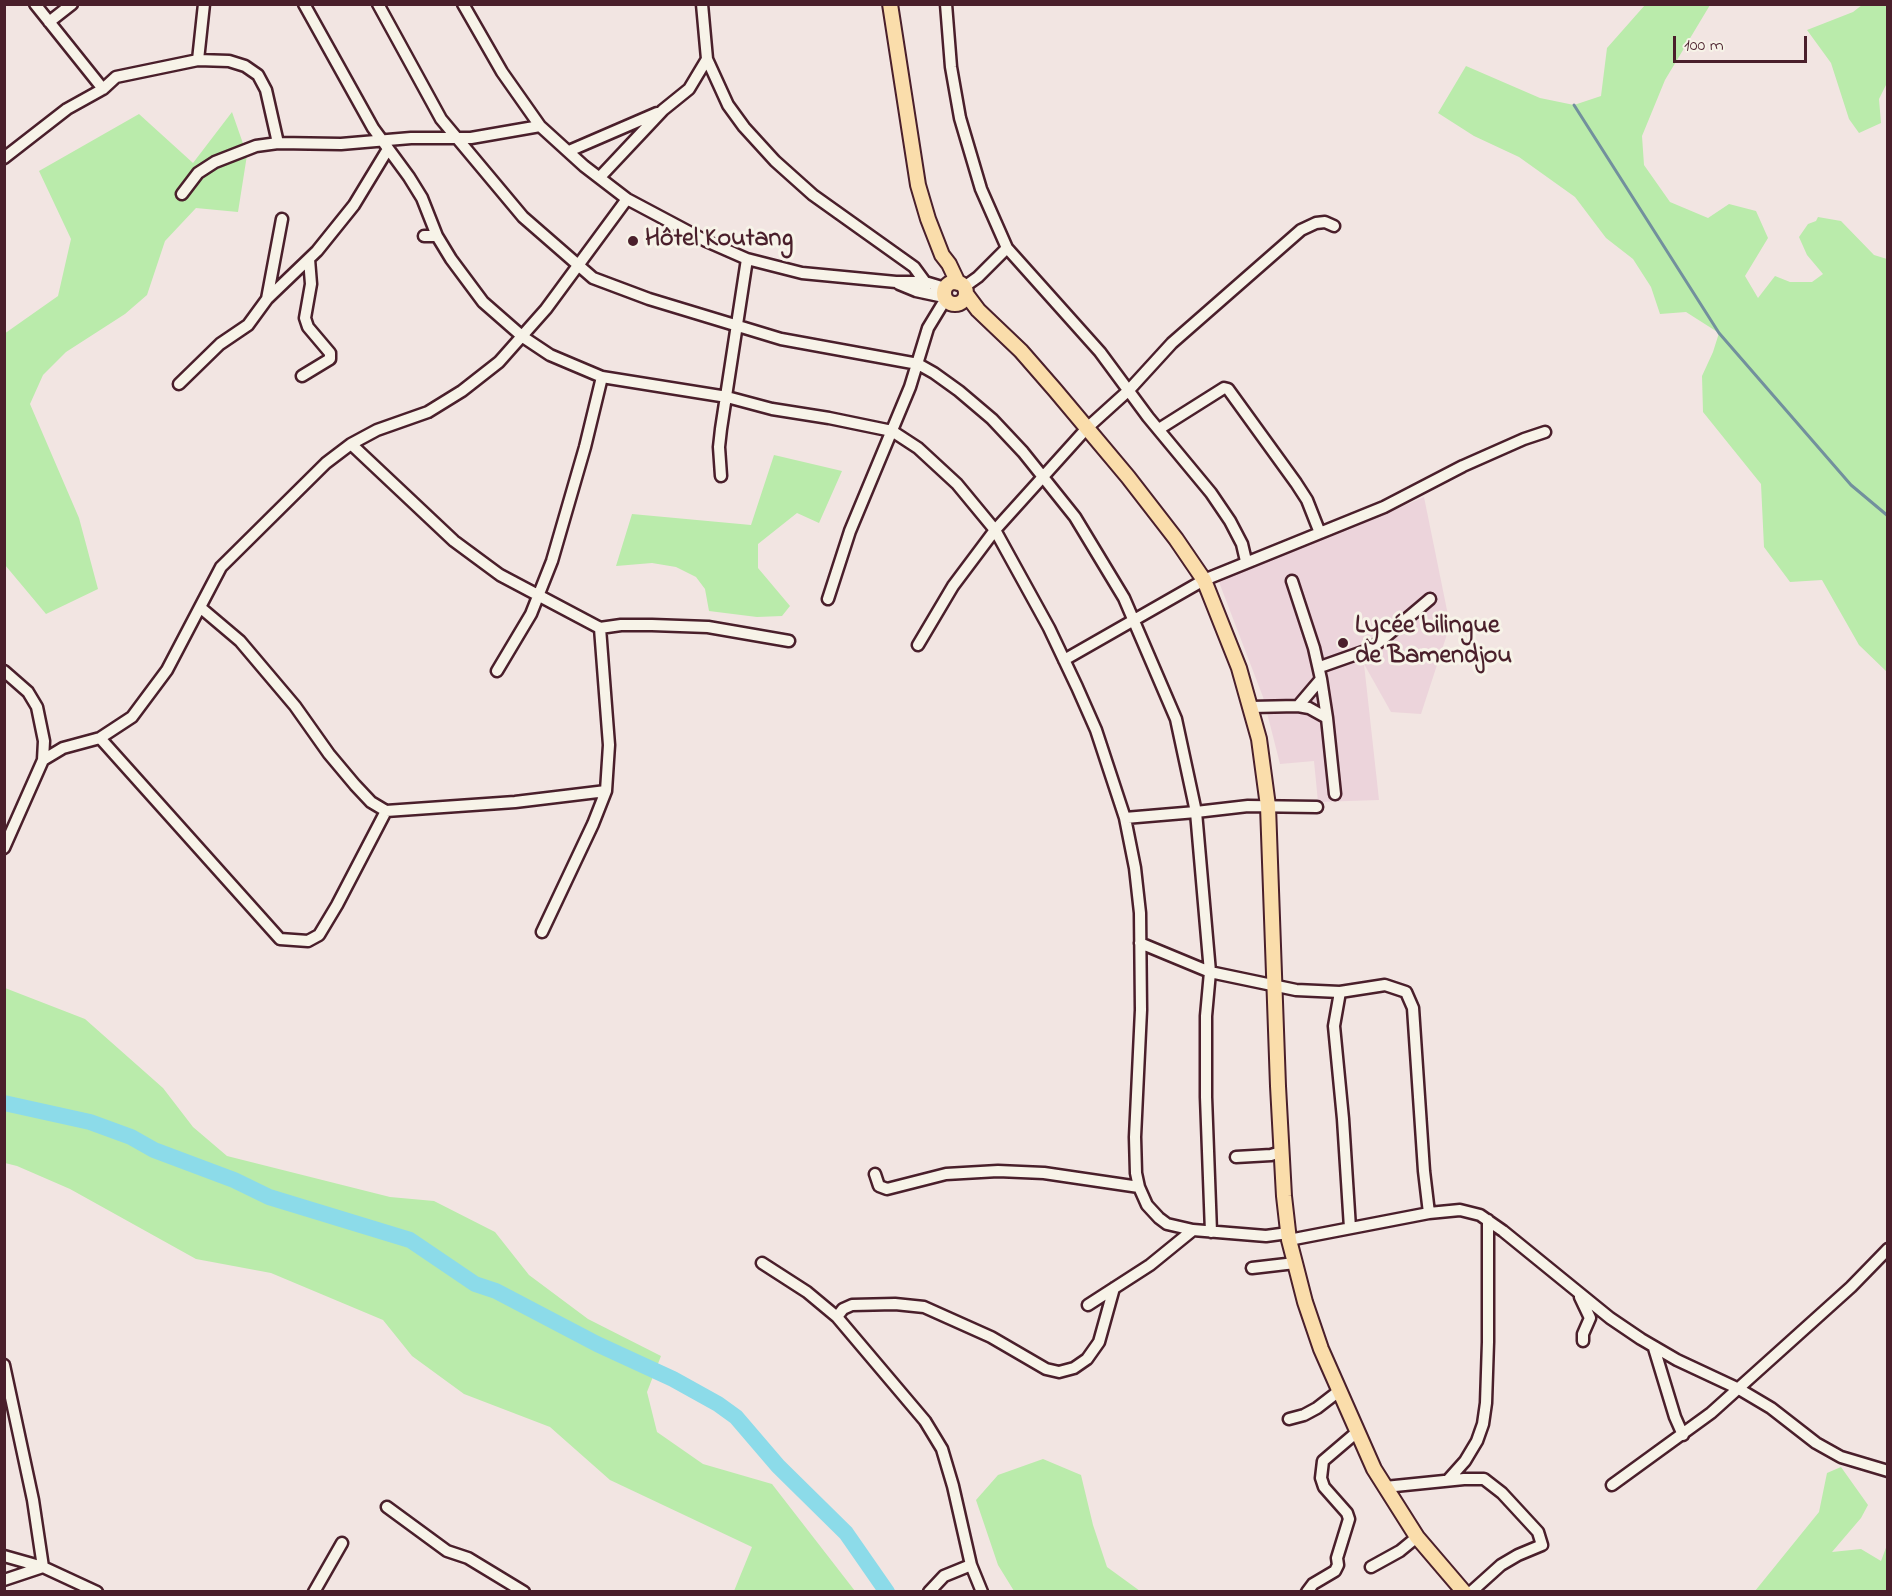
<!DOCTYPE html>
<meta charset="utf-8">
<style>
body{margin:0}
#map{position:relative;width:1892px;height:1596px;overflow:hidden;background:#f2e5e2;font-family:"Indie Flower",sans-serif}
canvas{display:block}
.frame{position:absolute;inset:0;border:6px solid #4a1f2b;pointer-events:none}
.scale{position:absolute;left:1673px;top:36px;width:134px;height:27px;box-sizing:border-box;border:3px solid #4a1f2b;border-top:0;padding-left:8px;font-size:18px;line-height:21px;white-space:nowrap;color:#4a1f2b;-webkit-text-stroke:4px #f7f3e8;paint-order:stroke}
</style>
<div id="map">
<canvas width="1892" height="1596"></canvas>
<div class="frame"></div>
<div class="scale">100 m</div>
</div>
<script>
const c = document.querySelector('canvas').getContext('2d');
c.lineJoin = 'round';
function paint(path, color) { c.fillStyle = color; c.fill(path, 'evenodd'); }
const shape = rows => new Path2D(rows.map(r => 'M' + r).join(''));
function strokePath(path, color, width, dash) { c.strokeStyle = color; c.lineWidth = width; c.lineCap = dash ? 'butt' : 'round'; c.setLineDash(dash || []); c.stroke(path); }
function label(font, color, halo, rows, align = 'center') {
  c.font = font + ' "Indie Flower",sans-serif'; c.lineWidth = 6; c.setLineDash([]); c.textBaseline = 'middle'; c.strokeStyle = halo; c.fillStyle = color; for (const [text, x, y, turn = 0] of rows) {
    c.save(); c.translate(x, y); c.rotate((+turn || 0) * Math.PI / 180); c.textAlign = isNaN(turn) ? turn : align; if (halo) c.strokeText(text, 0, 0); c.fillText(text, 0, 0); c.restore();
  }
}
const built = shape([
 [1424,497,1450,625,1421,714,1391,712,1364,664,1379,800,1318,802,1314,761,1280,764,1263,697,1219,582,1221,578,1262,561,1361,524]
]);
const green = shape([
 [1645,5,1710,5,1665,80,1642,136,1644,165,1670,202,1708,218,1729,204,1756,211,1768,238,1745,276,1758,298,1775,276,1790,282,1812,282,1823,274,1807,255,1799,237,1808,224,1816,221,1818,217,1841,221,1874,255,1887,259,1888,324,1886,327,1888,329,1887,672,1859,645,1822,580,1790,582,1764,547,1761,484,1703,412,1702,376,1713,352,1719,333,1686,312,1660,314,1651,287,1633,259,1606,238,1575,197,1519,157,1474,136,1438,113,1466,66,1540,98,1574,105,1601,96,1607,48],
 [1862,5,1887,5,1888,81,1879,99,1881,123,1859,133,1849,119,1831,63,1807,30,1853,12],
 [232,112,247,155,238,212,196,208,165,241,147,295,125,314,66,352,43,375,30,404,79,518,98,589,46,614,5,565,4,334,58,296,71,239,39,171,139,114,193,163],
 [774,455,842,471,819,523,797,513,758,544,758,568,790,606,782,616,757,617,709,611,705,589,696,577,676,567,652,563,616,566,632,514,751,525],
 [5,988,85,1019,163,1088,193,1127,227,1156,390,1197,434,1201,495,1232,529,1275,588,1319,661,1356,647,1392,657,1432,703,1464,772,1484,855,1591,734,1591,752,1547,610,1480,550,1427,464,1394,412,1356,383,1320,271,1273,196,1259,70,1189,17,1166,5,1163],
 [1043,1459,1081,1475,1093,1525,1107,1567,1140,1591,1014,1591,998,1565,976,1500,998,1475],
 [1841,1467,1868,1505,1861,1518,1832,1552,1861,1549,1881,1561,1887,1545,1887,1591,1755,1591,1819,1512,1827,1473]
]);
const stream = shape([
 [1574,105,1719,333,1851,485,1888,516]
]);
const river = shape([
 [4,1103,90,1122,131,1137,154,1150,234,1180,269,1197,410,1240,475,1284,496,1291,597,1344,673,1379,718,1404,736,1417,778,1466,846,1533,887,1592]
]);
const minor = shape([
 [35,4,103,89],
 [304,4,373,128,409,177,422,198,437,236,451,259,483,302,523,337,550,355,602,377,727,397,772,409,829,418,892,431,918,448,957,484,995,530,1049,628,1077,687,1096,730,1125,818,1135,868,1140,913,1141,1010,1135,1137,1136,1173,1139,1187,1147,1205,1159,1218,1167,1224,1193,1230],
 [378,4,441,119,523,217,593,278,649,299,781,339,918,364,934,373,959,391,992,419,1023,452,1075,517,1124,598,1176,719,1196,812,1248,806,1317,807],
 [463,4,502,72,540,126,584,166,627,199,706,241,747,259,802,273,896,282,925,282,945,288],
 [702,4,707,59,728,105,744,127,775,161,813,195,914,267,925,282,925,293],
 [946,4,951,67,960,118,981,189,1007,248,1100,352,1148,417,1211,493,1230,521,1242,544,1246,561],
 [49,22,72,4],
 [198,60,229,61,245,66,258,75,266,90,278,143],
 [569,151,657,113],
 [4,158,67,109,103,89,116,77,198,60,204,4],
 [600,177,663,110,689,89,707,59],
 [182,194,198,173,215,162,256,146,278,143,341,144,411,138,471,138,540,126],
 [424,236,437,236],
 [899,284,916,291,944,297],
 [964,287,978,277,1007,248],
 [267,299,282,219],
 [302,376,330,359,330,353,308,327,305,318,311,284,309,259],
 [179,384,220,344,248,325,267,299,317,251,354,205,388,149],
 [1159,429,1224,388,1228,389,1296,483,1307,500,1320,533],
 [351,444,454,541,500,575,600,628,609,745,606,791,593,824,542,932],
 [721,476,719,447,721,429,747,259],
 [1292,581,1314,648,1321,679,1298,706],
 [828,599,850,531,910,387,928,328,945,300],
 [201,608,240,641,295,706,329,754,355,785,371,802,386,811,515,802,606,791],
 [600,628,621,625,652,625,708,627,789,641],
 [918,645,953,586,995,530,1087,428,1129,390,1172,343,1301,230,1316,223,1325,222,1334,226],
 [1064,660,1204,580,1384,507,1463,466,1524,439,1545,432],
 [1320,667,1371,649,1430,599],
 [4,671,28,692,37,707,44,741,43,760,4,848],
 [497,671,531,614,552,561,585,447,602,377],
 [1321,679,1327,718],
 [1251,707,1298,706,1309,708,1327,718,1335,794],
 [100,738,280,939,308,941,319,935,337,905,386,811],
 [43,760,63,748,100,738,132,717,167,670,221,567,326,463,351,444,377,430,428,412,462,391,499,362,546,309,627,199],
 [1125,818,1196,812,1210,972,1206,1016,1206,1097,1211,1232],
 [1140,943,1210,972,1296,990,1340,992,1385,985,1406,992,1413,1008,1424,1171,1429,1213],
 [1340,992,1334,1026,1343,1119,1350,1228],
 [1236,1157,1271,1155,1281,1152],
 [875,1174,879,1186,887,1189,946,1174,998,1171,1044,1173,1139,1187],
 [1289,1240,1429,1213,1460,1210,1480,1215,1503,1231,1610,1318,1641,1339,1677,1360,1739,1389,1771,1408,1816,1443,1841,1457,1888,1471],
 [762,1263,807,1292,837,1317,925,1421,942,1449,953,1486,971,1565,982,1592],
 [1252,1268,1295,1263],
 [1580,1297,1590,1318,1583,1334,1583,1341],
 [1088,1305,1150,1265,1193,1230,1266,1236,1288,1233],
 [837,1317,843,1309,852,1305,895,1304,924,1307,991,1337,1046,1369,1059,1372,1074,1368,1087,1359,1099,1342,1114,1288],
 [1654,1348,1675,1417,1683,1435],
 [4,1365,33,1500,43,1567],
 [1289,1419,1304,1415,1317,1408,1339,1391],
 [1448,1480,1465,1461,1477,1441,1483,1424,1486,1403,1488,1342,1488,1220],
 [1612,1485,1711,1413,1851,1287,1888,1249],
 [1385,1487,1464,1479,1484,1479,1502,1493,1538,1532,1542,1545,1518,1555,1501,1565,1471,1592],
 [387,1507,447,1551,468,1558,524,1592],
 [4,1556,43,1567,97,1592],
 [1371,1567,1400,1551,1417,1537],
 [4,1580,43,1567],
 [314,1592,342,1543],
 [929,1592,944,1576,971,1565],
 [1307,1592,1313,1584,1335,1571,1338,1565,1337,1558,1349,1519,1347,1513,1324,1487,1321,1478,1323,1461,1357,1432]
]);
const major = shape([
 [890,4,918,185,928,219,942,255,949,264,958,283],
 '944 293a11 11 0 1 1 22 0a11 11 0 1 1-22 0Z',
 [966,294,978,310,1021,351,1055,390,1128,477,1176,539,1204,580,1239,668,1259,739,1268,806,1278,1086,1284,1196,1289,1240,1295,1263,1305,1302,1321,1349,1374,1469,1417,1537,1464,1592]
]);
const markers = [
 [633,241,6,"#4a1f2b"],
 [1343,643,6,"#4a1f2b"]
];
const poiNames = [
 ["Hôtel Koutang",645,241],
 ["Lycée bilingue",1355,628],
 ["de Bamendjou",1355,658]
];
paint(built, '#ecd4db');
paint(green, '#baebab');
strokePath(stream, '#72909d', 3);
strokePath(river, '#8cdbe9', 16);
strokePath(minor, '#4a1f2b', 15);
strokePath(major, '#4a1f2b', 18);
strokePath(minor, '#f7f3e8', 10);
strokePath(major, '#faddab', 14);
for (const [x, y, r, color] of markers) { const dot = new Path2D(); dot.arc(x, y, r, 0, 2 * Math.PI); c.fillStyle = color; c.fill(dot); strokePath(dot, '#f7f3e8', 2); }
label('bold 26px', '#4a1f2b', '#f7f3e8', poiNames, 'left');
</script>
